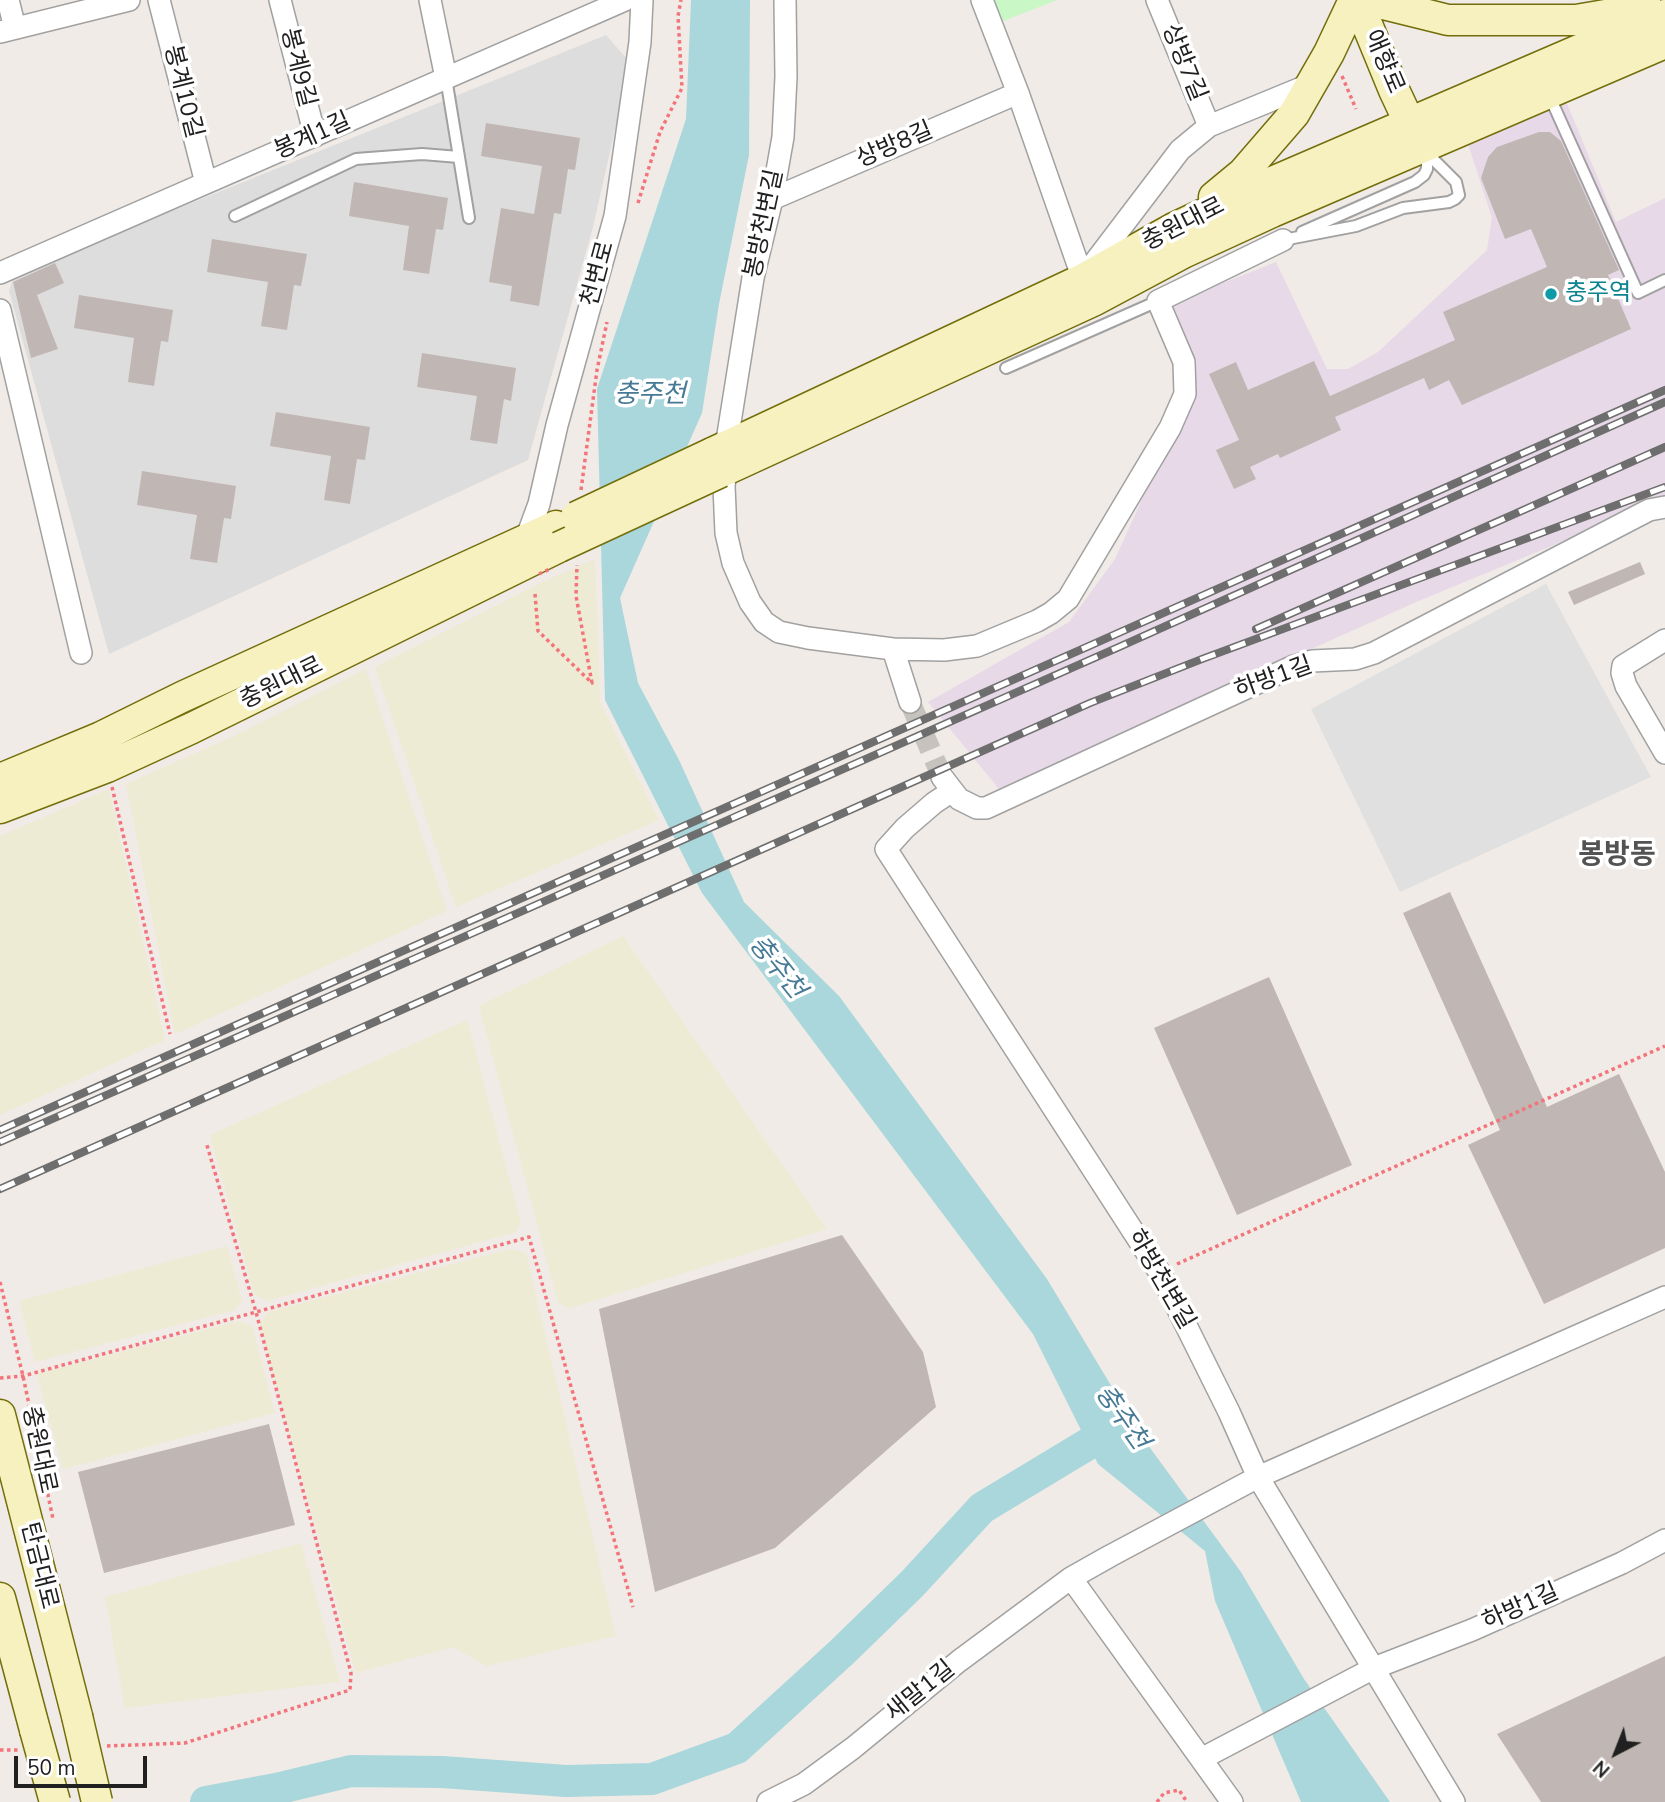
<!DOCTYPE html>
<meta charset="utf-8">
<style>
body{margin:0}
#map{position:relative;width:1665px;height:1802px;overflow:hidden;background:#f0ebe6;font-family:"Nunito Sans",sans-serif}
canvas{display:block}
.north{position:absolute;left:1581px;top:1718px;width:70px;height:70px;-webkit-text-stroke:5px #fff;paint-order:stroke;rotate:222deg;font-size:19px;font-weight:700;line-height:28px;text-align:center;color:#202020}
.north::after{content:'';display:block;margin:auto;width:24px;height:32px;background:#202020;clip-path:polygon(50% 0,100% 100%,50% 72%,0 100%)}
.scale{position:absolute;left:14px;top:1756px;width:133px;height:32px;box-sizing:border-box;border:4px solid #202020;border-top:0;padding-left:9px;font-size:21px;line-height:24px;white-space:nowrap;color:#202020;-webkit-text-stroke:5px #fff;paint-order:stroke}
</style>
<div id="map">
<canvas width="1665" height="1802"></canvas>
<div class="north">N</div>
<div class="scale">50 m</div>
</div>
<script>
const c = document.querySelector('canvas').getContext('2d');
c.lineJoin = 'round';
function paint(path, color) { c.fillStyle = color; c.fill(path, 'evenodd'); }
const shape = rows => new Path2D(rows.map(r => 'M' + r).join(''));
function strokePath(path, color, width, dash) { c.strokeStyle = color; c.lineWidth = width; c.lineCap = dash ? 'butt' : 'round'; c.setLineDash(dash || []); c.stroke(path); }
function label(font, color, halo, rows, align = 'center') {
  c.font = font + ' "Nunito Sans","Noto Sans KR",sans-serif'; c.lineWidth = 7; c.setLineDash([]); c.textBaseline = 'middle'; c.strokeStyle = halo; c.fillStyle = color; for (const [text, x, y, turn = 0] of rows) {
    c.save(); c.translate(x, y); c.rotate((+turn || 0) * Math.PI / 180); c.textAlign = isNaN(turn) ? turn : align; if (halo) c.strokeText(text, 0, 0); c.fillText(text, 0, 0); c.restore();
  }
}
const residential = shape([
 [606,35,627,59,622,99,593,227,528,460,109,654,9,291,14,275]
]);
const industrial = shape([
 [1566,101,1616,222,1665,198,1665,499,1414,603,999,789,928,702,1069,622,1115,559,1192,389,1160,308,1276,262,1327,369,1348,369,1378,352,1487,250,1492,218,1468,144]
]);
const farmland = shape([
 [595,559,600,702,659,820,456,907,375,667,540,583],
 [366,669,447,911,175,1034,126,784,236,735],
 [109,789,165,1040,0,1115,0,836],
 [623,936,827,1229,570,1308,558,1303,479,1006],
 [467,1020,521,1223,516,1232,267,1301,254,1294,210,1135],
 [227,1246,242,1301,235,1310,35,1362,19,1301],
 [510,1249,526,1253,616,1636,487,1666,453,1647,356,1673,260,1324,268,1312],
 [238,1321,252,1326,275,1413,63,1469,37,1374],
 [301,1543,340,1682,125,1708,105,1597]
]);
const park = shape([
 [987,0,1057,0,996,24]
]);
const parking = shape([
 [1546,584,1651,777,1400,892,1311,709]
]);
const water = shape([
 [691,0,750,0,749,155,719,304,702,413,620,598,638,683,679,760,744,902,839,996,1047,1279,1142,1437,1241,1572,1304,1679,1390,1802,1301,1802,1215,1601,1205,1551,1098,1464,1033,1334,702,893,605,700,597,389,686,119]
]);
const river = shape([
 [206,1802,276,1789,351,1771,442,1772,566,1781,652,1779,737,1748,842,1652,912,1584,982,1508,1123,1423]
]);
const building = shape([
 [486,123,580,138,575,170,568,169,561,214,554,213,539,306,510,301,512,286,489,282,501,208,534,214,542,166,481,156],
 [1539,132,1550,132,1561,141,1619,270,1608,275,1631,329,1462,405,1449,380,1429,390,1424,378,1335,417,1341,430,1280,458,1278,454,1250,467,1256,479,1234,489,1216,450,1239,440,1209,374,1236,362,1248,390,1314,361,1330,396,1455,340,1443,312,1547,267,1531,229,1505,239,1481,178,1488,157,1497,147],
 [354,182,448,198,443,230,436,229,429,274,403,270,409,226,349,216],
 [212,239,307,254,301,286,294,285,287,330,261,326,268,282,207,272],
 [55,263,64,283,37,295,58,349,31,358,13,282],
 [79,295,173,310,168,342,161,341,154,386,128,382,134,338,74,328],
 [422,353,516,368,511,401,504,399,497,444,470,440,477,396,417,387],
 [276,412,370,427,365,460,357,459,350,504,324,500,331,456,270,446],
 [142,471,236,486,231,519,224,518,217,563,190,559,197,515,137,505],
 [1640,562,1645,574,1574,605,1568,592],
 [1450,892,1547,1107,1619,1074,1665,1172,1665,1248,1544,1304,1468,1145,1500,1130,1403,913],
 [1269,977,1352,1165,1237,1215,1154,1028],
 [842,1235,923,1352,936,1407,775,1548,655,1592,599,1309],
 [269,1424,295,1525,104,1573,78,1472],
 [1665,1656,1665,1802,1541,1802,1497,1734]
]);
const streetTunnel = shape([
 [910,702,942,777]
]);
const path = shape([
 [1342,76,1356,109],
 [638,203,660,132,682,88,678,16,681,0],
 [581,490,597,370,607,322],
 [535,594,538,631,592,683,576,596,577,565],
 [112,787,170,1034],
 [1177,1264,1665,1046],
 [0,1282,23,1376,53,1519],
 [0,1378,23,1376,529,1237,633,1607],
 [107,1746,185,1743,350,1690,351,1673,256,1312,206,1142],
 [0,1750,19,1750],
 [1157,1802,1164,1793,1179,1790,1187,1802]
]);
const lane = shape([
 [446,78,469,218],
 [1549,95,1638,293,1665,280],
 [235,216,356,159,422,154,459,157],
 [1302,232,1415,182,1424,175,1427,169,1427,160,1423,150],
 [1283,240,1356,226,1403,208,1449,202,1455,199,1459,195,1456,182,1423,149],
 [1006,368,1158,301]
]);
const street = shape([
 [8,0,15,28],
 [159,0,206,183],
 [280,0,315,136],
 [430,0,446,78],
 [982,0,1018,93,1083,279],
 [1157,0,1209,126],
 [0,32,129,0],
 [772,199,1018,93],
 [1088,271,1180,150,1209,126,1311,84],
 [0,273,625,0],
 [0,310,81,653],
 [726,447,753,278,772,199,783,137,786,77,785,0],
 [726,470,724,486,726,533,733,563,750,602,764,622,779,632,808,638,893,649,910,702],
 [525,542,539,504,557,425,615,216,640,42,642,0],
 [1665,640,1623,666,1622,673,1626,686,1665,753],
 [893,649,944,650,977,646,1037,621,1051,613,1068,599,1170,428,1185,394,1184,362,1158,301,1283,240],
 [942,777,959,799,977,808,986,808,1294,666,1312,661,1355,659,1374,653,1649,510,1665,507],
 [952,791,934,803,905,828,886,849,1160,1273,1229,1412,1258,1477,1454,1802],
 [1071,1578,1232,1802],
 [1201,1759,1374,1668,1472,1630,1622,1563,1665,1540],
 [768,1802,804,1784,853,1748,959,1661,1071,1578,1110,1556,1258,1477,1665,1297]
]);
const secondary = shape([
 [1357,0,1394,90,1418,141],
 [1367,0,1448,20,1576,20,1647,8],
 [1214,197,1243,173,1294,114,1329,53,1354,0],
 [712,453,1083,279,1174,228,1263,186,1616,34,1665,15],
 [721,472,1095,300,1185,252,1272,212,1665,43],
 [0,779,101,737,182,697,556,526],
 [0,808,107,767,192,728,559,547],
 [0,1415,77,1716],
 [0,1598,35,1730]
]);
const rail = shape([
 [1256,629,1665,447],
 [0,1130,1665,390],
 [0,1142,1119,647,1665,402],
 [0,1189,1090,703,1202,659,1665,487]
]);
const pathBridge = shape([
 [539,574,552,568]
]);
const secondaryBridge = shape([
 [576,517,712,453],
 [559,547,721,472],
 [77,1716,97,1802],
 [35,1730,55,1802]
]);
const markers = [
 [1551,294,7,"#0f9aa8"]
];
const streetNames = [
 ["애향로",1383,62,67],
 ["상방7길",1183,63,68],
 ["봉계9길",297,68,76],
 ["봉계10길",182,92,76],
 ["봉계1길",313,137,-24],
 ["상방8길",895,146,-23],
 ["봉방천변길",765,224,-78],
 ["충원대로",1184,225,-27],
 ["천변로",599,274,-75],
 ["하방1길",1274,679,-20],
 ["충원대로",282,684,-26],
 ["하방천변길",1160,1280,60],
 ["충원대로",38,1450,78],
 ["탄금대로",38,1566,76],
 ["하방1길",1521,1608,-24],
 ["새말1길",921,1692,-39]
];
const cultureNames = [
 ["충주역",1565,294]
];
const waterNames = [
 ["충주천",650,396],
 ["충주천",776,968,51],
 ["충주천",1121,1418,55]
];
const quarterNames = [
 ["봉방동",1617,856]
];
paint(residential, '#dedddd');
paint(industrial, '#e8d9e8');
paint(farmland, '#edebd3');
paint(park, '#caf7c6');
paint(parking, '#e0e0e0');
paint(water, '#a9d7db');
strokePath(river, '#a9d7db', 32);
paint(building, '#c0b6b3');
strokePath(streetTunnel, '#c6c2be', 21, [21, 10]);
strokePath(lane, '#a1a1a1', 14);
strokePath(street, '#a1a1a1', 24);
strokePath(secondary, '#736e0b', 33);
strokePath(path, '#f3747b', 3.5, [3.5, 3.5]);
strokePath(lane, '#fff', 10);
strokePath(street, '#fff', 21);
strokePath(secondary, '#f6f1be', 30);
strokePath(rail, '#6e6e6e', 8);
strokePath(rail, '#fff', 5, [16]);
strokePath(secondaryBridge, '#736e0b', 33, []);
strokePath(pathBridge, '#f3747b', 3.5, [3.5, 3.5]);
strokePath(secondaryBridge, '#f6f1be', 30);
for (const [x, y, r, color] of markers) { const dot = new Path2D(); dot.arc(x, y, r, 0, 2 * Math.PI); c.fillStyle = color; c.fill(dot); strokePath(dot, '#fff', 2.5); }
label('24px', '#202020', '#fff', streetNames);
label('24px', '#0d838f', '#fff', cultureNames, 'left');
label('italic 26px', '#477a94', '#fff', waterNames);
label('bold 28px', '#535353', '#fff', quarterNames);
</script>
